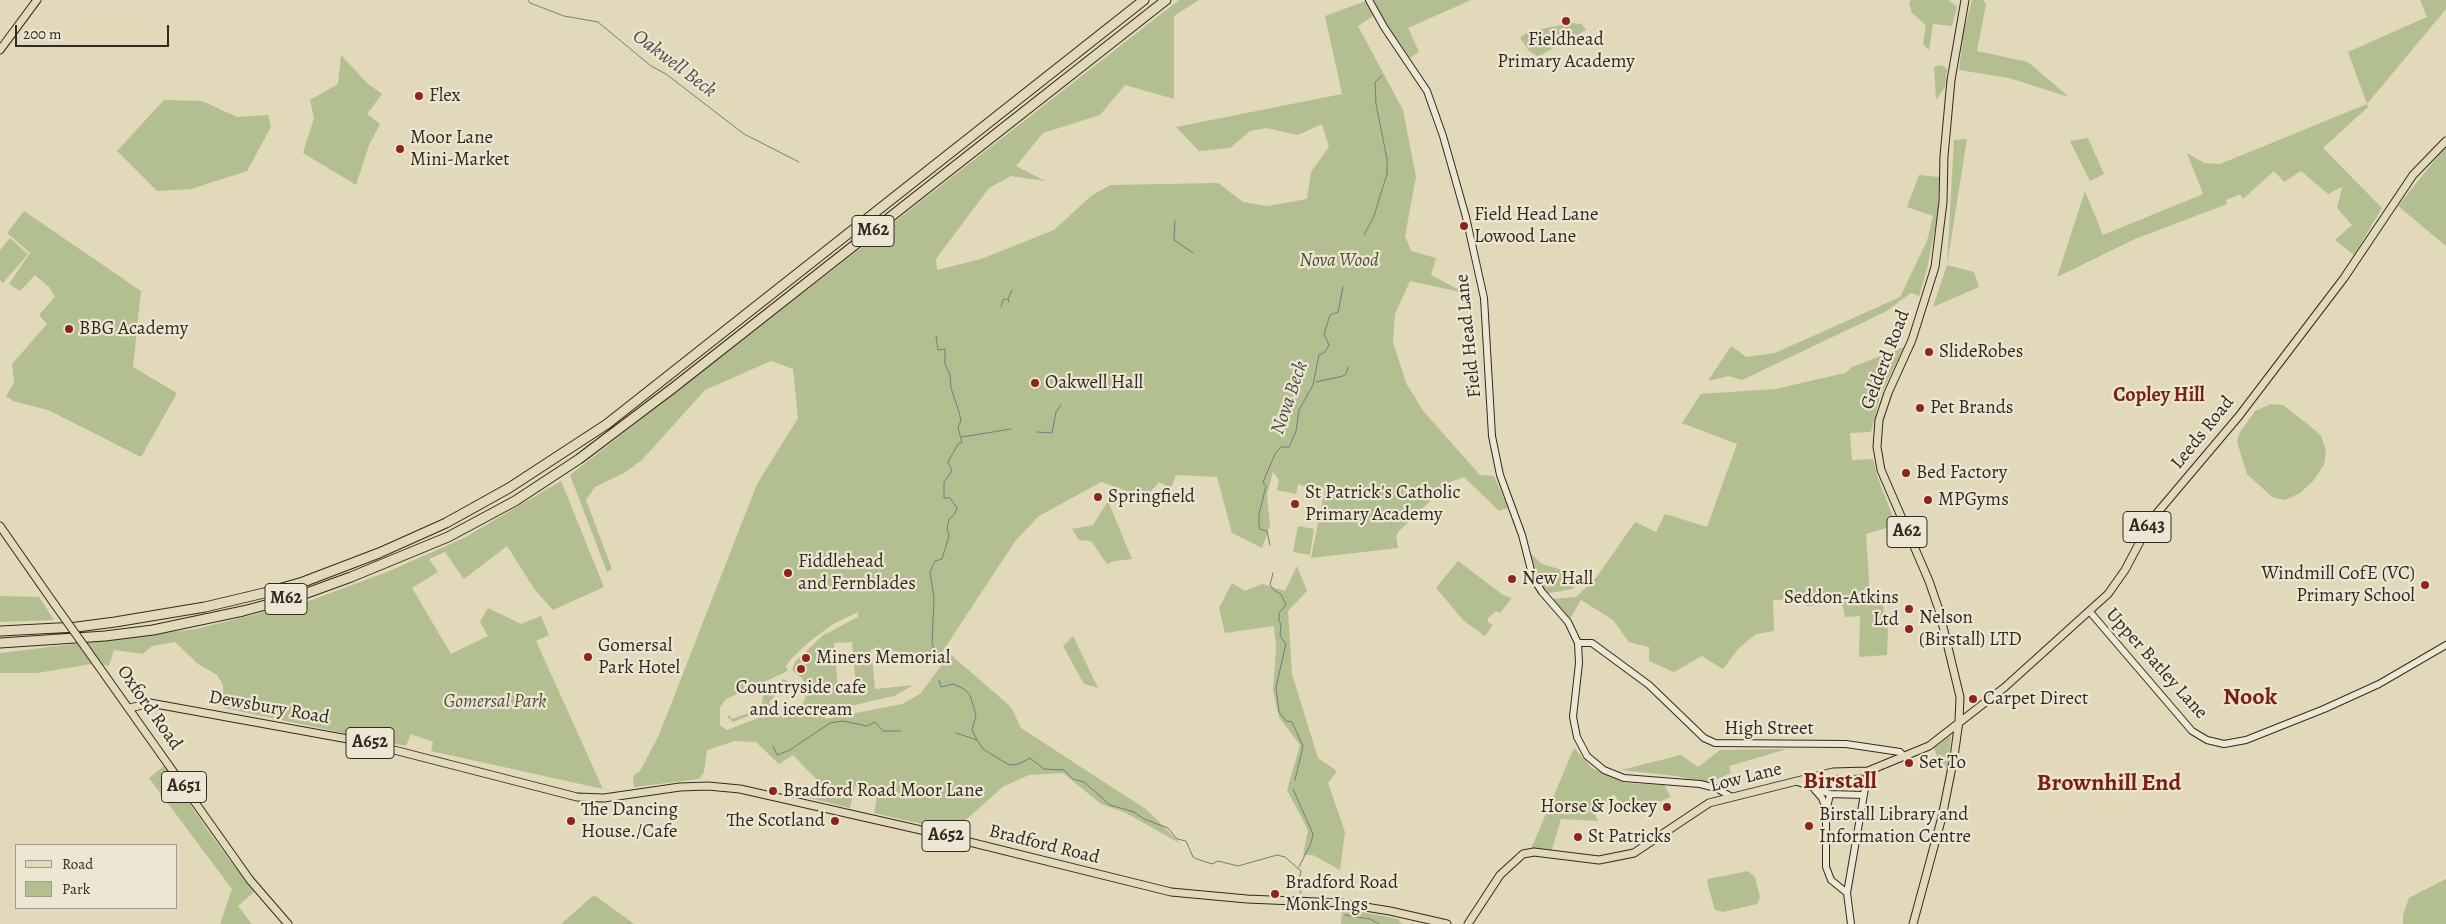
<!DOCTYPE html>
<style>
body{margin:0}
#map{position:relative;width:2446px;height:924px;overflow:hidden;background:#e2d8ba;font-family:Alegreya,serif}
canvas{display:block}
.legend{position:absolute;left:15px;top:844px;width:162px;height:65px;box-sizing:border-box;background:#ece6d2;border:1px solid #a29a8c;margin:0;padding:6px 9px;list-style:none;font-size:15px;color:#342922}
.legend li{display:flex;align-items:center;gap:10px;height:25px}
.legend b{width:25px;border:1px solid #a29a8c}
.scale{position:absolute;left:15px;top:25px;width:154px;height:22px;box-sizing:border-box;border:2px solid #342922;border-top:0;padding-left:6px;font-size:15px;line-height:18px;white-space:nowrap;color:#342922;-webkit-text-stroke:4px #ece6d2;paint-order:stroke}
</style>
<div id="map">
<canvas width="2446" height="924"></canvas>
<ul class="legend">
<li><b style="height:6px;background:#e2d8ba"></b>Road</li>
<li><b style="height:14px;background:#b3bf90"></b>Park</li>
</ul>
<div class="scale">200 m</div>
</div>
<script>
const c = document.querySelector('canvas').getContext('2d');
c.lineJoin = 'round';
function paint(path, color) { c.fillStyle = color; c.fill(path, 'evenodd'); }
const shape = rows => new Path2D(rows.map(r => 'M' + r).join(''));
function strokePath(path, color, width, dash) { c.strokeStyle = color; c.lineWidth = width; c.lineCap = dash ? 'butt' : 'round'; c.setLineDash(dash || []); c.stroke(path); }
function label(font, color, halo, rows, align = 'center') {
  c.font = font + ' Alegreya,serif'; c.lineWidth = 4.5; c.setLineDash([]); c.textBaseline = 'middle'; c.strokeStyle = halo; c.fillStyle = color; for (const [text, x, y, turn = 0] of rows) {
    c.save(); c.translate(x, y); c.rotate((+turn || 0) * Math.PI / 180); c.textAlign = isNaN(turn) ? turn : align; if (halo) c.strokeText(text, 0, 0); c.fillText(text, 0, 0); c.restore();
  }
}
const green = shape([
 [1179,0,1199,0,1174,16,1174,99,1125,85,1100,115,1043,133,1016,166,1045,181,1011,176,989,188,936,259,937,270,981,259,1054,230,1091,196,1110,185,1218,183,1243,202,1267,206,1307,199,1311,172,1329,147,1322,124,1298,135,1267,128,1250,131,1230,148,1199,151,1176,127,1342,94,1325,16,1366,1,1373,16,1358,26,1403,110,1416,177,1405,236,1411,251,1436,258,1431,275,1465,293,1410,281,1395,314,1393,342,1406,383,1424,412,1480,475,1494,476,1508,508,1499,511,1464,477,1450,482,1399,531,1396,536,1398,548,1311,558,1325,489,1314,487,1313,489,1298,484,1296,494,1277,490,1279,480,1273,472,1267,495,1270,526,1262,548,1232,533,1217,477,1176,475,1171,488,1159,482,1146,497,1101,482,1039,516,1016,540,933,666,923,654,871,649,875,689,914,685,894,696,824,712,825,719,902,704,920,694,950,654,1011,707,1021,728,1147,810,1181,844,1126,813,1101,804,1063,773,1029,775,1004,786,953,831,874,813,878,791,855,786,850,808,805,797,818,781,793,755,779,764,756,742,735,741,707,750,704,772,699,779,634,787,633,776,640,771,659,735,757,484,798,418,793,369,771,361,705,390,642,460,624,473,595,487,586,500,612,569,607,572,570,475],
 [858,612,858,617,822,636,795,662,792,670,802,678,806,686,806,695,804,702,788,715,761,717,727,730,720,725,720,707,726,699,786,672,788,669,785,667,792,658,810,641,833,624],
 [852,642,856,688,838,688,834,643],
 [1372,0,1471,0,1408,28,1419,52,1410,58,1377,11],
 [1911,0,1949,0,1957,7,1952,26,1933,24,1929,50,1923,44,1926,25,1912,13,1909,2],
 [1972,0,1983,0,1986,4,1977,51,2028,62,2069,97,2009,78,1959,70,1964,31],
 [2420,0,2446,0,2446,9,2367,104,2368,107,2323,148,2382,208,2354,255,2335,240,2352,225,2337,208,2342,187,2328,194,2301,171,2284,182,2274,171,2243,199,2240,194,2226,200,2227,204,2135,239,2057,277,2085,191,2103,235,2203,194,2187,153,2204,163,2220,164,2367,104,2348,52,2427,17],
 [1571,23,1582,24,1586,30,1541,55,1537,56,1529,51,1520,38,1527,32],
 [341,55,367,83,382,94,367,114,380,124,369,145,356,185,303,153,314,118,310,100,338,84],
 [1942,65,1947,69,1945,87,1936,100,1934,67],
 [164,100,202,101,237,117,268,115,271,127,247,171,191,189,157,191,117,151],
 [2088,138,2104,174,2090,181,2070,141],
 [1967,139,1947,265,1974,272,1979,287,1933,307,1947,265,1954,140],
 [2446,146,2446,246,2398,206],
 [1919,175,1939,177,1938,213,1927,269,1919,296,1911,293,1885,312,1742,380,1729,376,1708,381,1731,346,1746,357,1775,353,1900,297,1927,241,1933,216,1907,207],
 [24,211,141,291,133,367,177,393,141,457,48,410,13,401,6,396,14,383,12,364,47,324,39,315,55,297,49,287,35,275,20,291,9,284,30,253,7,233],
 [10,238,28,254,3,283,0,280,0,250],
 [1904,347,1880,396,1871,432,1850,433,1852,460,1873,459,1877,476,1896,525,1866,534,1870,596,1883,596,1884,628,1888,628,1887,655,1859,657,1860,616,1845,617,1842,603,1806,606,1801,599,1773,600,1774,631,1756,634,1739,648,1723,669,1702,656,1674,672,1649,661,1649,647,1629,642,1613,620,1581,600,1570,619,1551,599,1576,597,1596,578,1635,522,1656,532,1665,514,1707,527,1737,444,1682,423,1701,394,1775,389,1845,373,1852,367],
 [2271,404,2283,405,2316,431,2321,436,2326,451,2324,465,2313,481,2300,493,2285,500,2272,497,2247,474,2237,442,2239,434,2255,411],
 [561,481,604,587,553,610,535,590,507,546,464,579,445,552,429,559,438,572,412,588,451,654,488,636,480,622,488,608,521,624,541,616,549,635,536,641,603,789,431,751,433,742,411,734,406,746,224,708,223,685,217,675,198,664,175,642,152,646,143,654,114,650,109,666,97,663,37,673,0,673,0,653,196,629,309,601,387,572,464,538],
 [1108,501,1132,559,1114,561,1107,564,1091,541,1079,540,1072,529,1093,525],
 [1298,526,1314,529,1310,555,1293,552],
 [1528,551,1542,564,1586,577,1572,589,1544,594,1535,577],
 [1458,561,1503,595,1512,598,1500,613,1496,611,1488,618,1488,622,1493,625,1485,636,1463,620,1436,588],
 [1297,566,1307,591,1288,611,1292,674,1318,758,1337,771,1328,783,1345,832,1340,870,1313,855,1303,855,1308,830,1287,790,1300,745,1279,717,1273,691,1276,647,1274,626,1225,633,1219,608,1232,583,1245,591,1262,584,1285,591],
 [0,596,39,597,54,620,0,622],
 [1073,636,1098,688,1084,684,1063,646],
 [783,679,789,682,785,682,769,703,772,705,769,708,733,722,727,717,730,715,731,719,761,709,764,690,772,685,774,688,782,684,781,680],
 [1950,736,1951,737,1947,769,1933,764,1939,762,1934,748],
 [1574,748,1592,768,1624,783,1664,785,1671,797,1626,815,1614,794,1595,814,1598,821,1561,819,1551,853,1531,849],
 [1787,749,1729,766,1731,773,1708,783,1676,776,1621,770,1681,755,1698,767,1720,750],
 [164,766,213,838,254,892,238,906,252,924,220,924,232,889,149,778],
 [1748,871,1755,877,1760,897,1757,904,1723,912,1715,910,1707,882,1708,879],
 [2446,879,2446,924,2403,924,2403,915,2409,898],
 [594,895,615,910,634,924,561,924],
 [1342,908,1398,919,1402,924,1341,924]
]);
const stream = shape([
 [528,0,530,3,564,16,598,22,651,66,666,74,744,134,799,162],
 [1175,221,1174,240,1193,253],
 [1364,235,1374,216,1387,174,1387,159,1376,104,1375,82,1382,76],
 [1009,302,1008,299,1012,290],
 [1001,307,1003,300,1007,299],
 [936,336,938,350,945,349,945,364,950,375,951,388,959,412,961,420,958,428,962,442,958,444,948,462,952,471,944,482,944,498,950,498,957,508,954,515,949,519,947,529,949,536,942,559,935,561,930,572,934,598,932,644,937,657],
 [1316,382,1343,376,1346,374,1348,367],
 [1037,432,1052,433,1056,412,1061,405],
 [962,437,1011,429],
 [1270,545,1267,531,1260,529,1259,525,1259,514,1266,486,1263,482,1275,454,1281,447,1289,447,1296,431,1299,410,1313,385,1319,355,1325,352,1329,345,1324,334,1330,315,1338,312,1343,287],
 [1273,573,1270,585,1275,591,1281,594,1286,605,1279,613,1279,621,1281,624,1280,636,1286,644,1276,687,1279,712,1286,721,1292,722,1303,746,1295,780],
 [939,680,941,687,953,684,964,689,970,695,976,715,972,730,977,740,983,749,1009,765,1019,764,1030,758,1044,769,1064,770,1073,779,1084,782,1110,805,1134,812,1144,819,1168,828,1177,839,1186,841,1193,857,1197,859,1212,864,1218,861,1238,866,1277,855,1285,857,1301,871,1298,886,1301,893],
 [956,733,977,740],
 [773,746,777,755,790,750,830,723,843,721,867,726,875,722,883,731,901,731],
 [1293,789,1313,834,1311,843,1299,867],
 [1345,915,1370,919,1379,924]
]);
const secondary = shape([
 [1369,0,1384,27,1427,91,1443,136,1466,217,1484,298,1492,436,1500,475,1522,535,1533,578,1542,592,1568,622,1578,643,1579,663,1573,717,1577,737,1587,756,1604,770,1624,778,1700,784,1716,788,1730,796],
 [2090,612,2192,731,2207,740,2224,744,2246,740,2324,709,2379,684,2446,645],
 [1578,643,1592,643,1649,685,1704,738,1715,743,1846,744,1900,752,1904,756],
 [1798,782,1830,794,1863,795],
 [1815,790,1822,798,1826,809],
 [1830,794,1826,813,1826,867,1831,880,1847,893],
 [1851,924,1847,893,1868,771]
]);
const primary = shape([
 [0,50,37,0],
 [0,526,55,605],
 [85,647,250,880,288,924],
 [130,708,150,703,359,741,577,797,604,798,680,787,708,786,740,789,921,830,1171,892,1247,899,1341,903,1390,911,1447,924],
 [1468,924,1500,875,1523,854,1534,852,1599,860,1634,853,1709,803,1833,772,1868,771,1929,746,2005,687,2108,594,2125,570,2152,519,2239,416,2344,278,2413,175,2446,141],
 [1913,924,1942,817,1954,757,1959,721,1960,697,1939,610,1929,581,1881,470,1877,447,1879,420,1888,393,1912,340,1935,267,1943,202,1944,156,1951,80,1965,0]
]);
const highway = shape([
 [0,631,77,627,115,622,205,607,264,593,303,582,379,553,446,523,509,488,607,424,1144,0],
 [0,643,105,636,153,630,243,611,296,597,351,577,448,537,515,501,579,459,673,388,1166,0]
]);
const primaryBridge = shape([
 [55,605,85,647]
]);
const markers = [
 [1566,21,5,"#8f2418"],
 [419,96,5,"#8f2418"],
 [400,149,5,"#8f2418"],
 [1464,226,5,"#8f2418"],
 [69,329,5,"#8f2418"],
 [1929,352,5,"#8f2418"],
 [1035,383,5,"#8f2418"],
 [1920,408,5,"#8f2418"],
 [1906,473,5,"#8f2418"],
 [1098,497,5,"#8f2418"],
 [1928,500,5,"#8f2418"],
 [1295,504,5,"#8f2418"],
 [788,573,5,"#8f2418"],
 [1512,579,5,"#8f2418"],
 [2425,585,5,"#8f2418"],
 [1909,609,5,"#8f2418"],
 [1909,629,5,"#8f2418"],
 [588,657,5,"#8f2418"],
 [806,658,5,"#8f2418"],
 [801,669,5,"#8f2418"],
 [1973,699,5,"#8f2418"],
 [1909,763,5,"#8f2418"],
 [773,791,5,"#8f2418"],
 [1667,807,5,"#8f2418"],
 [571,821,5,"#8f2418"],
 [835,821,5,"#8f2418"],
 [1809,826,5,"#8f2418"],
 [1578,837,5,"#8f2418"],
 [1275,894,5,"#8f2418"]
];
const shields = [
 [873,231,42],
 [2147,527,48],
 [1907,532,40],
 [286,599,42],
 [370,743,48],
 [184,787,45],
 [946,836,48]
];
const shieldNames = [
 ["M62",873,231],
 ["A643",2147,527],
 ["A62",1907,532],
 ["M62",286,599],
 ["A652",370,743],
 ["A651",184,787],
 ["A652",946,836]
];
const poiNames = [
 ["Fieldhead",1566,40,"center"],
 ["Primary Academy",1566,62,"center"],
 ["Flex",429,96],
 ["Moor Lane",410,138],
 ["Mini-Market",410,160],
 ["Field Head Lane",1474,215],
 ["Lowood Lane",1474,237],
 ["BBG Academy",79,329],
 ["SlideRobes",1939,352],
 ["Oakwell Hall",1045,383],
 ["Pet Brands",1930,408],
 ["Bed Factory",1916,473],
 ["St Patrick's Catholic",1305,493],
 ["Primary Academy",1305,515],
 ["Springfield",1108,497],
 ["MPGyms",1938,500],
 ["Fiddlehead",798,562],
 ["and Fernblades",798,584],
 ["Windmill CofE (VC)",2415,574,"right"],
 ["Primary School",2415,596,"right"],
 ["New Hall",1522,579],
 ["Seddon-Atkins",1899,598,"right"],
 ["Ltd",1899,620,"right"],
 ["Nelson",1919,618],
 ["(Birstall) LTD",1919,640],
 ["Gomersal",598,646],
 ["Park Hotel",598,668],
 ["Miners Memorial",816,658],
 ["Countryside cafe",801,688,"center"],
 ["and icecream",801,710,"center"],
 ["Carpet Direct",1983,699],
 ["Set To",1919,763],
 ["Bradford Road Moor Lane",783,791],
 ["Horse & Jockey",1657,807,"right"],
 ["The Dancing",581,810],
 ["House./Cafe",581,832],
 ["Birstall Library and",1819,815],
 ["Information Centre",1819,837],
 ["The Scotland",825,821,"right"],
 ["St Patricks",1588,837],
 ["Bradford Road",1285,883],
 ["Monk Ings",1285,905]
];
const parkNames = [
 ["Nova Wood",1339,261],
 ["Gomersal Park",495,702]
];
const streetNames = [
 ["Field Head Lane",1469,336,-96],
 ["Gelderd Road",1886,360,-69],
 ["Leeds Road",2203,433,-51],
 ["Upper Batley Lane",2156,664,48],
 ["Oxford Road",149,708,55],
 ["Dewsbury Road",269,708,10],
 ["High Street",1769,729],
 ["Low Lane",1746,778,-14],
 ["Bradford Road",1044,845,14]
];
const waterNames = [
 ["Oakwell Beck",674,64,37],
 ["Nova Beck",1290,398,-71]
];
const neighbourhoodNames = [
 ["Copley Hill",2159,396]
];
const districtNames = [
 ["Nook",2250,698],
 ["Birstall",1840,782],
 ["Brownhill End",2109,784]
];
paint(green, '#b3bf90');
strokePath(stream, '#707f7d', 1);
strokePath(secondary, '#342922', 8);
strokePath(primary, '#342922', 9);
strokePath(highway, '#342922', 11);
strokePath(secondary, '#ece6d2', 6);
strokePath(primary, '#e2d8ba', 7);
strokePath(highway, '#e2d8ba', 9);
strokePath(primaryBridge, '#342922', 9, []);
strokePath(primaryBridge, '#e2d8ba', 7);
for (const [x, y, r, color] of markers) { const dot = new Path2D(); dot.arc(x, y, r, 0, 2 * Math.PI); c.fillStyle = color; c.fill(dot); strokePath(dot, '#ece6d2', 2); }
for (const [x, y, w] of shields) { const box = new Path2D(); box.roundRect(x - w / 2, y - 15.5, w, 31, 4); c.fillStyle = '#ece6d2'; c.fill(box); strokePath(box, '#342922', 1); }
label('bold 18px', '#342922', null, shieldNames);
label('19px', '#342922', '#ece6d2', poiNames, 'left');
label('italic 19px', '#544e3e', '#ece6d2', parkNames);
label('19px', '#342922', '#ece6d2', streetNames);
label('italic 20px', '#4d4d48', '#ece6d2', waterNames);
label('bold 20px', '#7a1f14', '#ece6d2', neighbourhoodNames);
label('bold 24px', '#7a1f14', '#ece6d2', districtNames);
</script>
